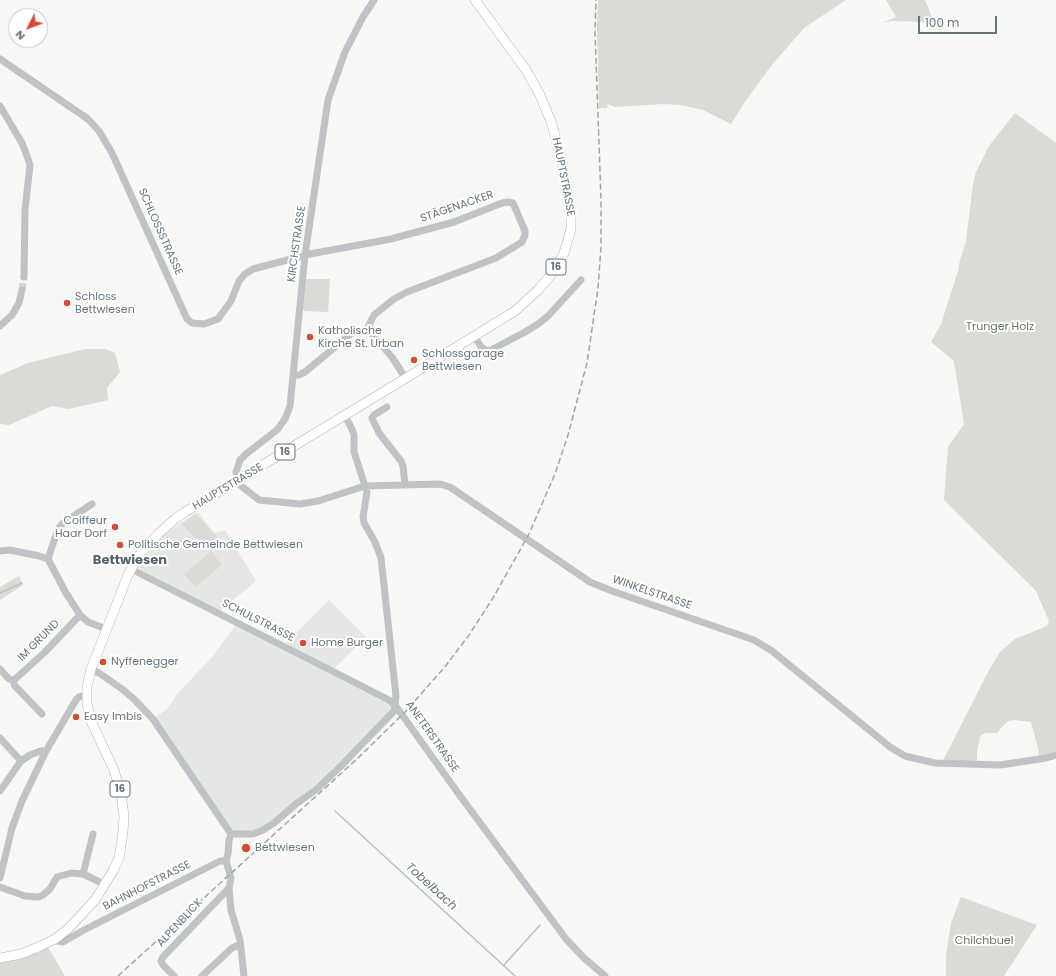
<!DOCTYPE html>
<meta charset="utf-8">
<style>
body{margin:0}
#map{position:relative;width:1056px;height:976px;overflow:hidden;background:#f7f7f5;font-family:Poppins,sans-serif}
canvas{display:block}
.north{position:absolute;left:8px;top:8px;width:40px;height:40px;box-sizing:border-box;background:#fff;border:1px solid #c1c8cb;border-radius:50%;rotate:228deg;font-size:11px;font-weight:700;line-height:16px;text-align:center;color:#65757d}
.north::after{content:'';display:block;margin:auto;width:14px;height:18px;background:#d44b38;clip-path:polygon(50% 0,100% 100%,50% 72%,0 100%)}
.scale{position:absolute;left:918px;top:16px;width:79px;height:18px;box-sizing:border-box;border:2px solid #65757d;border-top:0;padding-left:5px;font-size:12px;line-height:14px;white-space:nowrap;color:#65757d;-webkit-text-stroke:3px #fff;paint-order:stroke}
</style>
<div id="map">
<canvas width="1056" height="976"></canvas>
<div class="north">N</div>
<div class="scale">100 m</div>
</div>
<script>
const c = document.querySelector('canvas').getContext('2d');
c.lineJoin = 'round';
function paint(path, color) { c.fillStyle = color; c.fill(path, 'evenodd'); }
const shape = rows => new Path2D(rows.map(r => 'M' + r).join(''));
function strokePath(path, color, width, dash) { c.strokeStyle = color; c.lineWidth = width; c.lineCap = dash ? 'butt' : 'round'; c.setLineDash(dash || []); c.stroke(path); }
function label(font, color, halo, rows, align = 'center') {
  c.font = font + ' Poppins,sans-serif'; c.lineWidth = 4; c.setLineDash([]); c.textBaseline = 'middle'; c.strokeStyle = halo; c.fillStyle = color; for (const [text, x, y, turn = 0] of rows) {
    c.save(); c.translate(x, y); c.rotate((+turn || 0) * Math.PI / 180); c.textAlign = isNaN(turn) ? turn : align; if (halo) c.strokeText(text, 0, 0); c.fillText(text, 0, 0); c.restore();
  }
}
const built = shape([
 [198,512,214,533,225,530,256,581,220,611,141,570,139,564,164,535,195,513],
 [329,600,366,637,334,669,284,645],
 [237,623,395,705,341,766,263,830,231,834,153,719,167,709,178,693,213,656]
]);
const green = shape([
 [598,0,846,0,804,28,771,66,744,103,731,124,703,110,681,105,663,104,615,107,608,104,607,108,599,108,597,25],
 [886,0,925,0,932,17,929,22,892,21,882,23,896,17],
 [1015,113,1056,143,1056,754,1040,758,1036,741,1031,722,1015,720,1008,721,1000,729,997,733,986,733,981,735,980,738,977,751,977,762,945,761,944,758,947,753,988,672,1000,652,1015,639,1047,626,1049,621,1036,591,944,500,948,447,964,424,954,361,931,342,941,324,958,271,960,260,966,241,973,184,976,172,989,146],
 [306,279,330,279,328,312,304,311,304,309,303,309],
 [85,349,105,349,115,353,120,372,107,388,108,400,69,409,52,406,9,425,0,424,0,375,28,363],
 [196,514,217,537,208,545,193,536,182,524],
 [211,551,222,565,195,587,184,574],
 [19,576,23,585,0,600,0,587],
 [961,897,1037,925,1004,976,946,976,946,955,951,923],
 [48,947,65,976,0,976,0,962,33,954]
]);
const stream = shape([
 [0,593,22,583],
 [335,811,515,976],
 [504,965,540,925]
]);
const minorTunnel = shape([
 [22,290,24,277]
]);
const minor = shape([
 [374,0,363,17,345,52,328,100,305,255,290,406,285,419,277,430,246,454,240,460,236,472,240,485,259,500,300,504,318,501,365,486,440,484,450,487,590,582,612,591,754,640,772,651,890,747,905,756,935,763,1000,765,1046,758,1056,755],
 [0,59,88,119,99,131,112,153,187,319,192,323,204,324,218,319,231,301,239,281,245,274,253,269,310,254,391,239,454,222,502,203,508,202,513,203,525,231,525,235,522,242,496,258,407,292,394,299,374,315,367,329],
 [0,106,22,143,27,156,30,165,25,210,24,277],
 [0,326,12,315,19,303,22,290],
 [475,337,481,347,487,351,491,350,525,332,538,324,548,316,581,280],
 [294,375,299,375,305,372,353,332,367,329,392,357,406,379],
 [387,407,374,415,372,418,379,433,401,461,403,466,405,485],
 [0,551,10,550,39,556,48,559,66,593,80,615,88,622,106,629],
 [48,559,58,529,63,523,92,504],
 [131,569,342,676,389,700,395,705,458,793,566,939,584,958,605,976],
 [0,669,8,678,13,681,45,652,80,615],
 [13,681,15,686,42,714],
 [0,738,21,761],
 [0,791,21,761,30,755,41,751,46,751],
 [231,834,253,834,263,830,274,823,296,804,317,789,341,766,394,711,395,705,396,696,381,558,375,542,364,523,363,517,367,492,354,452,354,435,352,429,345,416],
 [226,861,231,878,229,888,231,910,240,940,244,976],
 [83,874,93,834],
 [0,878,12,828,22,801,46,751,76,700,79,697,87,695],
 [0,887,25,896,38,897,43,895,50,889,57,877,71,873,83,874,106,885],
 [55,939,57,941,63,942,82,931,220,861,226,861,228,854,229,840,231,834,153,719,134,699,122,689,99,673,91,669],
 [174,976,163,965,161,961,163,957,229,888],
 [202,976,232,948,239,945]
]);
const major = shape([
 [0,958,21,954,36,948,55,939,69,928,95,900,113,871,119,858,123,832,124,816,121,794,114,770,90,719,87,703,87,687,91,669,95,659,128,575,139,555,158,534,175,519,185,512,398,383,515,311,538,290,550,276,564,253,571,229,571,214,562,162,552,124,540,95,526,70,475,0]
]);
const rail = shape([
 [118,976,358,758,405,712,444,668,469,635,493,598,529,534,555,474,568,435,587,363,598,288,601,247,601,199,595,32,596,0]
]);
const markers = [
 [67,303,4,"#d44b38"],
 [310,337,4,"#d44b38"],
 [414,360,4,"#d44b38"],
 [115,527,4,"#d44b38"],
 [120,545,4,"#d44b38"],
 [303,643,4,"#d44b38"],
 [103,662,4,"#d44b38"],
 [76,717,4,"#d44b38"],
 [246,848,5,"#d44b38"]
];
const shields = [
 [556,267,20],
 [285,452,20],
 [120,789,20]
];
const shieldNames = [
 ["16",556,267],
 ["16",285,452],
 ["16",120,789]
];
const streetNames = [
 ["HAUPTSTRASSE",563,177,79],
 ["STÄGENACKER",457,207,-19],
 ["SCHLOSSSTRASSE",160,232,66],
 ["KIRCHSTRASSE",297,244,-82],
 ["HAUPTSTRASSE",228,487,-31],
 ["WINKELSTRASSE",652,593,19],
 ["SCHULSTRASSE",258,621,27],
 ["IM GRUND",39,641,-45],
 ["ANETERSTRASSE",432,737,55],
 ["BAHNHOFSTRASSE",147,886,-27],
 ["ALPENBLICK",180,923,-47]
];
const poiNames = [
 ["Schloss",75,297],
 ["Bettwiesen",75,310],
 ["Katholische",318,331],
 ["Kirche St. Urban",318,344],
 ["Schlossgarage",422,354],
 ["Bettwiesen",422,367],
 ["Coiffeur",107,521,"right"],
 ["Haar Dorf",107,534,"right"],
 ["Politische Gemeinde Bettwiesen",128,545],
 ["Home Burger",311,643],
 ["Nyffenegger",111,662],
 ["Easy Imbis",84,717],
 ["Bettwiesen",255,848]
];
const parkNames = [
 ["Trunger Holz",1000,327],
 ["Chilchbuel",984,941]
];
const waterNames = [
 ["Tobelbach",431,887,42]
];
const quarterNames = [
 ["Bettwiesen",130,561]
];
paint(built, '#e5e7e5');
paint(green, '#d8dcd4');
strokePath(stream, '#b7c3c6', 1.5);
strokePath(minorTunnel, '#d2d6d7', 7, [7, 3.5]);
strokePath(major, '#b0b6b9', 10);
strokePath(minor, '#bfc3c6', 7);
strokePath(major, '#fff', 9);
strokePath(rail, '#9fa6aa', 1.5, [6, 3]);
for (const [x, y, r, color] of markers) { const dot = new Path2D(); dot.arc(x, y, r, 0, 2 * Math.PI); c.fillStyle = color; c.fill(dot); strokePath(dot, '#fff', 1.5); }
for (const [x, y, w] of shields) { const box = new Path2D(); box.roundRect(x - w / 2, y - 8, w, 16, 3); c.fillStyle = '#fff'; c.fill(box); strokePath(box, '#65757d', 1); }
label('bold 10px', '#65757d', null, shieldNames);
label('11px', '#65757d', '#fff', streetNames);
label('11px', '#65757d', '#fff', poiNames, 'left');
label('11px', '#687663', '#fff', parkNames);
label('italic 12px', '#5f7478', '#fff', waterNames);
label('bold 13px', '#566269', '#fff', quarterNames);
</script>
